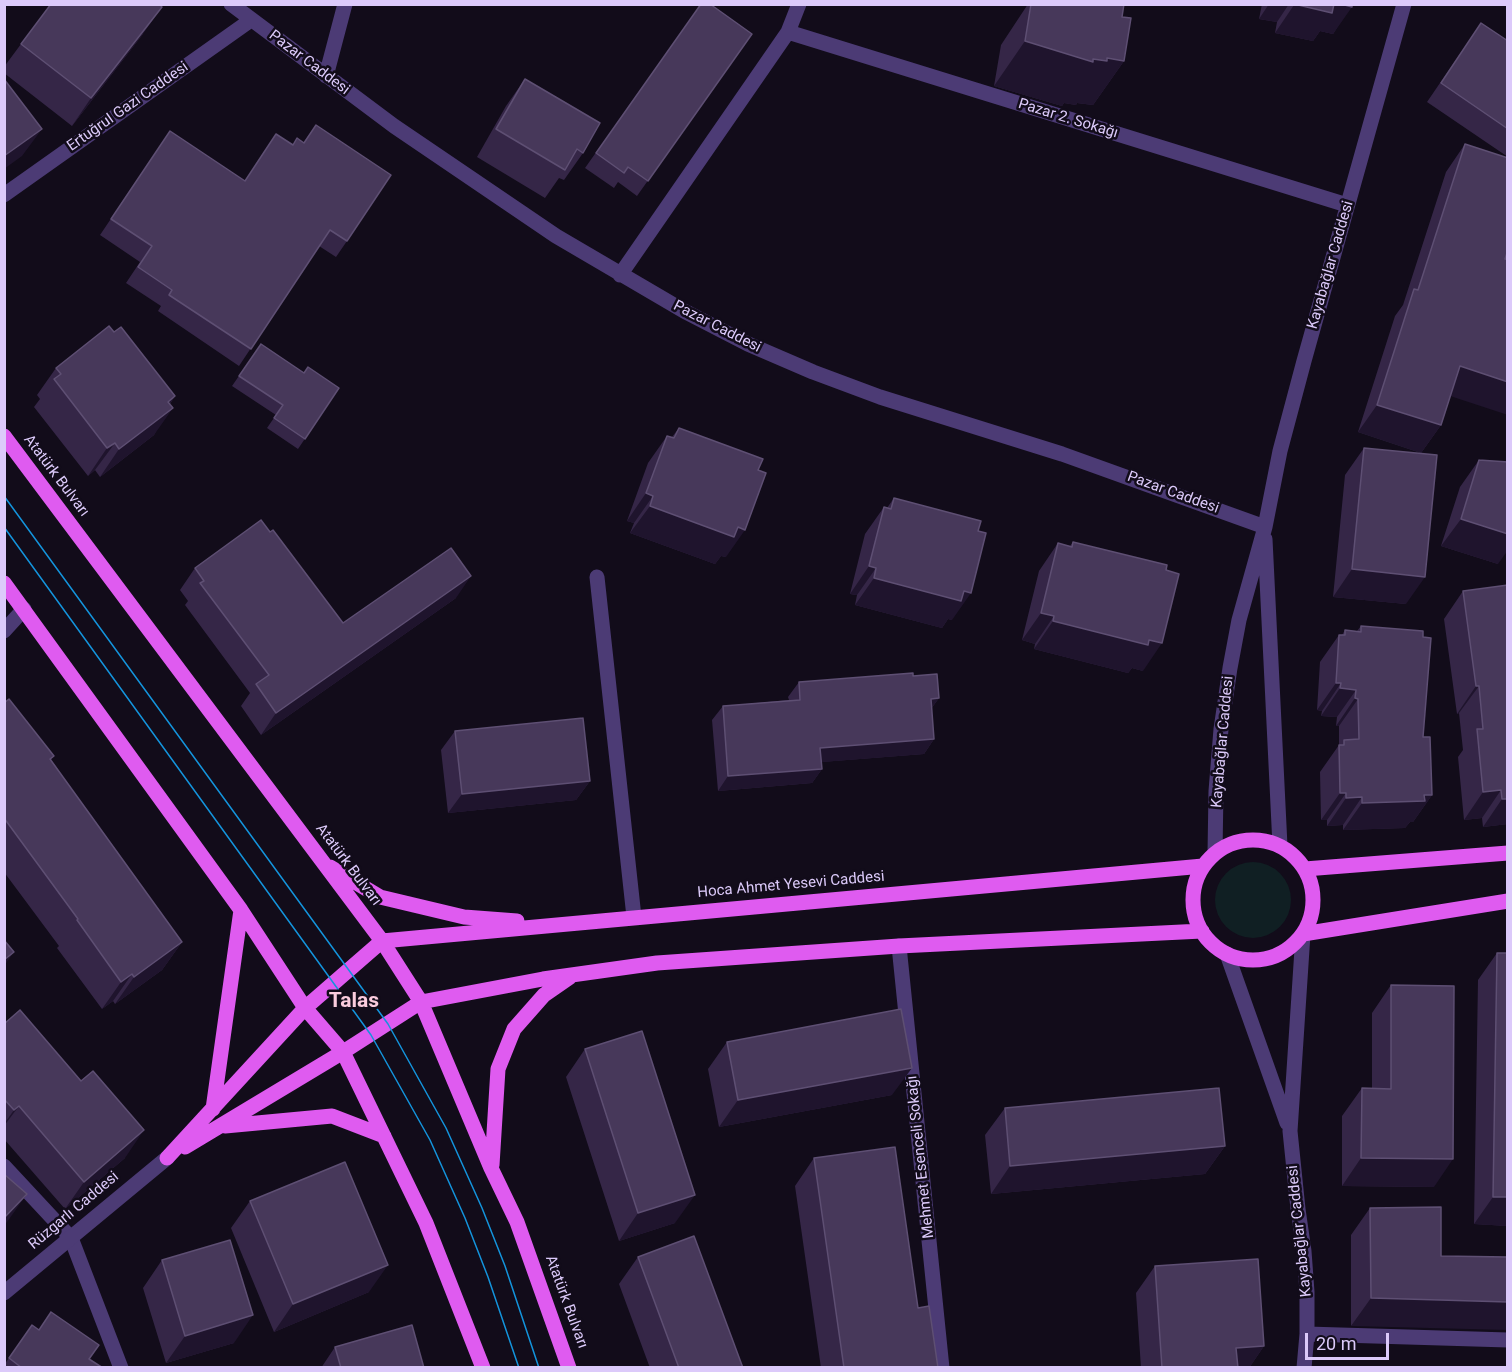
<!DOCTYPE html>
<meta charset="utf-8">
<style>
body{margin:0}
#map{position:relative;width:1512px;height:1372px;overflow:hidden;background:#120c1a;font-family:Roboto,sans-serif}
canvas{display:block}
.frame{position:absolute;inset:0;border:6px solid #dccafa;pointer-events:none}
.scale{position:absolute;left:1305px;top:1333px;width:84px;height:27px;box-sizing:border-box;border:3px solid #dccafa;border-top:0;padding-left:8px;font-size:18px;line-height:21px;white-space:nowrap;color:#dccafa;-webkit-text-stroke:4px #120c1a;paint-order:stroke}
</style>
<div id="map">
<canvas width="1512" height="1372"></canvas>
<div class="frame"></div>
<div class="scale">20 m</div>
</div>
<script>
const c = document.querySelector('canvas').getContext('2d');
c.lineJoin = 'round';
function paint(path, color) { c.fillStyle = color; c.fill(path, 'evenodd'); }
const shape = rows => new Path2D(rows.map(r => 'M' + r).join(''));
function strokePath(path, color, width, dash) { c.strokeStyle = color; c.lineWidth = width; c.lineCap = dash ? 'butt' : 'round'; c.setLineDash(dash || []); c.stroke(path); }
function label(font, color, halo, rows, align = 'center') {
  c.font = font + ' Roboto,sans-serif'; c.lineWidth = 5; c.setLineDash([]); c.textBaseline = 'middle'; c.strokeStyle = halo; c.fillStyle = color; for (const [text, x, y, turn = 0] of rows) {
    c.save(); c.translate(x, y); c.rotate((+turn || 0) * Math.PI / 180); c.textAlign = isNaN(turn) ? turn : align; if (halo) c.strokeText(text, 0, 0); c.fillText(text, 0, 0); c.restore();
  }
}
const green = shape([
 '1215 900a38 38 0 1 1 76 0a38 38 0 1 1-76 0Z'
]);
const minor = shape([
 [231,4,394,126,556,236,684,311,748,344,813,372,880,397,1062,454,1265,527],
 [788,32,1347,205],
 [326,76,345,4],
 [4,195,251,20],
 [620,275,788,32,799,4],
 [1265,539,1280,846],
 [597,577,634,917],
 [4,631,24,609],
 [1215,853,1216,791,1221,729,1230,668,1239,620,1265,527,1280,451,1304,361,1404,4],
 [1303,934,1290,1131,1298,1209,1304,1251,1307,1292,1307,1334,1304,1368],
 [899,946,942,1368],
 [1227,954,1287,1123],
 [4,1166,71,1238,121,1368],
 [1307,1334,1508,1340]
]);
const tertiary = shape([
 [4,1293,167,1158]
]);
const primary = shape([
 [4,436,382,941,421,1002,491,1168,517,1222,569,1368],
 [4,583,241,910,305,1008,343,1052,426,1223,483,1368],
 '1193 900a60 60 0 1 1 120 0a60 60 0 1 1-120 0Z',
 [330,867,380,897,464,917,517,921],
 [1305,869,1508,853],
 [1303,934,1508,901],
 [213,1109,241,910],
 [225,1126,332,1116,384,1136],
 [185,1147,343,1052,421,1002,543,979,657,963,899,946,1202,931],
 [167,1158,305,1008,382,941,1203,866],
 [492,1165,498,1069,514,1029,544,995,570,977]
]);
const tram = shape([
 [4,496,388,1024,446,1128,482,1208,505,1266,539,1368],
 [4,527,371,1035,430,1140,465,1218,488,1277,519,1368]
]);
const wall = shape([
 [701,4,752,34,637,196,618,182,614,188,585,168],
 [1028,4,1124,4,1122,17,1124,61,1093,105,1077,103,1076,105,1064,103,1062,106,994,86,1001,45],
 [1262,4,1352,4,1333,34,1320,31,1313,41,1275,33,1277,22,1259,19],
 [1481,23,1508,41,1508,157,1427,102],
 [143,34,72,126,4,73,4,67,21,44],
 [525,79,583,153,564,180,559,178,545,198,477,157,506,106],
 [316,125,347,241,336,257,319,246,239,366,158,311,161,306,126,283,140,262,100,235,170,131,244,181,293,145,303,143],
 [1465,144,1450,396,1441,425,1421,453,1358,432,1395,316,1403,305,1446,172],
 [114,332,175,396,170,404,154,435,100,477,95,470,88,476,34,407,40,399,37,395,56,368],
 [261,344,304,373,339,388,298,449,267,428,276,415,232,386],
 [679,428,726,557,721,556,715,564,630,533,634,523,627,521,648,463,667,436,672,437],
 [1364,448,1406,604,1333,597,1345,475],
 [1479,460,1498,564,1441,546,1460,487],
 [894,498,952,620,948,619,942,628,855,605,857,595,850,594,865,534,884,507,887,508],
 [270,532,343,623,456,598,261,735,241,706,250,693,185,605,188,601,180,590,195,568],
 [1073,542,1143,671,1132,668,1128,673,1034,649,1035,644,1022,640,1039,571,1058,543,1070,546],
 [1463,591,1508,824,1483,827,1482,818,1464,820,1458,757,1463,750,1459,713,1457,714,1444,619],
 [1361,626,1423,737,1432,795,1413,822,1410,822,1405,828,1343,830,1343,825,1327,826,1327,820,1321,820,1320,772,1339,745,1339,726,1336,726,1337,717,1321,716,1322,711,1317,710,1320,662,1339,635,1342,635,1345,630,1357,631],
 [913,676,939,698,931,709,934,739,924,754,821,762,822,769,812,783,718,791,712,720,723,706,789,700,788,697,799,682],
 [4,703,54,756,51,760,182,942,162,970,115,1004,113,1001,102,1009,57,948,59,946,4,872],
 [455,731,590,781,576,800,448,813,441,750],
 [1497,953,1508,1226,1474,1224,1478,980],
 [1391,985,1434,1187,1342,1186,1342,1116,1362,1088,1372,1088,1372,1013],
 [4,1024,125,1158,65,1209,4,1139],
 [727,1042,892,1095,719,1127,708,1069],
 [585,1049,675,1223,619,1241,566,1077],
 [1005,1108,1225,1146,1205,1174,991,1194,985,1135],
 [814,1158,918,1308,938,1368,821,1368,795,1186],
 [250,1201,369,1292,274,1332,231,1228],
 [1370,1208,1441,1256,1351,1326,1351,1235],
 [638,1257,743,1368,650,1368,619,1284],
 [162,1260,234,1343,166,1363,143,1288],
 [1155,1266,1264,1346,1249,1368,1141,1368,1136,1293],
 [32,1325,39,1330,103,1368,4,1368,4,1365],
 [335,1347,424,1368,321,1368]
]);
const shadedWall = shape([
 [1269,4,1289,4,1277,22,1259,19],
 [1341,4,1352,7,1333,34,1320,31,1313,41,1275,33,1294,5],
 [162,7,143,34,72,126,91,98],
 [1025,41,1093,59,1107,58,1124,61,1093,105,1077,103,1076,105,1064,103,1062,106,994,86],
 [42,129,22,156,4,169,4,156],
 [1460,366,1508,382,1508,415,1441,393],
 [175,396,160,418,173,408,154,435,100,477,119,449,168,402],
 [1377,405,1441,425,1421,453,1358,432],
 [115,443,95,470,88,476,107,448],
 [646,493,653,496,634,523,627,521],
 [650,506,738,527,745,530,726,557,721,556,715,564,630,533],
 [1461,519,1508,534,1508,550,1498,564,1441,546],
 [869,566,876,568,857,595,850,594],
 [1352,569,1425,577,1406,604,1333,597],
 [471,576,456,598,261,735,276,713],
 [874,578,964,591,971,593,952,620,948,619,942,628,855,605],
 [1041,613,1054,616,1035,644,1022,640],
 [1053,621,1149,640,1162,643,1143,671,1132,668,1128,673,1034,649],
 [1336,683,1341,683,1322,711,1317,710],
 [1476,686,1479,686,1459,713,1457,714],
 [1340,688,1356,690,1337,717,1321,716],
 [939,698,928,713,931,699],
 [1355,698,1358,699,1339,726,1336,726],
 [934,739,924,754,810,763,820,748],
 [822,769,812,783,718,791,728,776],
 [590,781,576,800,448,813,462,794],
 [1501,790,1482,818,1464,820,1483,792],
 [1340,793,1346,793,1327,820,1321,820],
 [1424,795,1432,795,1413,822,1410,822,1405,828,1343,830,1362,803],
 [1362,797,1343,825,1327,826,1346,798],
 [1502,799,1508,799,1508,824,1483,827],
 [182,942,162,970,115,1004,134,977],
 [14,952,4,966,4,960],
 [132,974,113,1001,102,1009,121,982],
 [912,1068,892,1095,719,1127,738,1100],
 [19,1106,4,1126,4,1124,14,1110],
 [144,1130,125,1158,65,1209,84,1182],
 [1225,1146,1205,1174,991,1194,1010,1166],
 [1361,1158,1453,1159,1434,1187,1342,1186],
 [27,1194,7,1222,4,1225,4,1218],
 [695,1195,675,1223,619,1241,638,1213],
 [1493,1197,1508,1197,1508,1226,1474,1224],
 [388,1265,369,1292,274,1332,293,1304],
 [1371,1298,1508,1302,1508,1330,1351,1326],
 [253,1315,234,1343,166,1363,185,1336],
 [1264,1346,1249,1368,1223,1368,1236,1348]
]);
const building = shape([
 [51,4,159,4,162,7,91,98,21,44,51,4],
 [701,4,710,4,752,34,648,181,628,167,624,173,596,153,701,4],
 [1031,4,1124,4,1122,17,1131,18,1124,61,1107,58,1107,61,1093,59,1093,62,1025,41,1031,4],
 [1294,4,1334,4,1332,13,1294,4],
 [1341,4,1352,4,1352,7,1341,4],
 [1481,23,1508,41,1508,129,1441,83,1481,23],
 [4,79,42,129,4,156,4,79],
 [525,79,600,123,583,153,577,149,565,170,496,129,525,79],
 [316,125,391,175,347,241,330,230,251,349,169,295,172,290,138,267,152,246,111,219,170,131,245,181,276,134,293,145,297,138,304,143,316,125],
 [1465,144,1508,158,1508,250,1505,259,1508,260,1508,382,1460,366,1441,425,1377,405,1414,289,1418,290,1465,144],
 [109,326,114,332,121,327,175,396,168,402,173,408,119,449,115,443,107,448,54,379,61,374,56,368,109,326],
 [261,344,304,373,308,367,339,388,305,439,274,418,283,405,239,376,261,344],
 [679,428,763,459,758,470,766,473,745,530,738,527,734,537,650,506,653,496,646,493,667,436,674,438,679,428],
 [1364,448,1437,455,1425,577,1352,569,1364,448],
 [1479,460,1508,462,1508,534,1461,519,1479,460],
 [894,498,981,521,978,531,986,533,971,593,964,591,961,601,874,578,876,568,869,566,884,507,891,509,894,498],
 [261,520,270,532,273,530,343,623,451,548,471,576,276,713,256,684,269,675,200,583,204,581,195,568,261,520],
 [1073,542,1167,565,1166,570,1179,574,1162,643,1149,640,1148,645,1053,621,1054,616,1041,613,1058,543,1072,547,1073,542],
 [1508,585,1508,799,1502,799,1501,790,1483,792,1477,729,1483,729,1479,686,1476,686,1463,591,1508,585],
 [1361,626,1423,631,1423,637,1431,638,1423,737,1430,737,1432,795,1424,795,1425,801,1362,803,1362,797,1346,798,1346,793,1340,793,1339,745,1344,745,1344,740,1359,739,1358,699,1355,698,1356,690,1340,688,1341,683,1336,683,1339,635,1345,635,1345,630,1361,632,1361,626],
 [913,673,913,676,937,674,939,698,931,699,934,739,820,748,822,769,728,776,723,706,800,700,799,682,913,673],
 [9,699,54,756,50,759,182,942,134,977,132,974,121,982,77,920,78,919,4,818,4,703,9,699],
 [583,718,590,781,462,794,455,731,583,718],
 [4,940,14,952,4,960,4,940],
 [1497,953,1508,953,1508,1197,1493,1197,1497,953],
 [1391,985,1454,986,1453,1159,1361,1158,1362,1088,1391,1089,1391,985],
 [901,1009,912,1068,738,1100,727,1042,901,1009],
 [20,1010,81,1081,93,1071,144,1130,84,1182,19,1106,14,1110,4,1099,4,1024,20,1010],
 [642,1031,695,1195,638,1213,585,1049,642,1031],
 [1219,1088,1225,1146,1010,1166,1005,1108,1219,1088],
 [895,1147,918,1308,929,1306,938,1368,844,1368,814,1158,895,1147],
 [345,1162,388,1265,293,1304,250,1201,345,1162],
 [4,1174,27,1194,4,1218,4,1174],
 [1441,1207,1441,1256,1508,1257,1508,1302,1371,1298,1370,1208,1441,1207],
 [694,1236,743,1368,679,1368,638,1257,694,1236],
 [230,1240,253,1315,185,1336,162,1260,230,1240],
 [1258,1259,1264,1346,1236,1348,1238,1368,1162,1368,1155,1266,1258,1259],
 [51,1312,99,1345,89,1359,103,1368,22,1368,9,1358,32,1325,39,1330,51,1312],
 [412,1325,424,1368,341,1368,335,1347,412,1325]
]);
const streetNames = [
 ["Pazar Caddesi",309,63,37],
 ["Ertuğrul Gazi Caddesi",128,107,-35],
 ["Pazar 2. Sokağı",1068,119,17],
 ["Kayabağlar Caddesi",1331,265,-74],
 ["Pazar Caddesi",717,327,27],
 ["Atatürk Bulvarı",56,476,53],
 ["Pazar Caddesi",1173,493,20],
 ["Kayabağlar Caddesi",1223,742,-85],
 ["Atatürk Bulvarı",348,865,53],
 ["Hoca Ahmet Yesevi Caddesi",791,885,-5],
 ["Mehmet Esenceli Sokağı",921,1157,-96],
 ["Rüzgarlı Caddesi",74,1211,-40],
 ["Kayabağlar Caddesi",1300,1231,-96],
 ["Atatürk Bulvarı",566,1302,70]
];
const districtNames = [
 ["Talas",354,1002]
];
paint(green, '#101f23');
strokePath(minor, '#4c3b75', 15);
strokePath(tertiary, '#4c3b75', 15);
strokePath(primary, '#df5bf0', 15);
strokePath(tram, '#1494dc', 1.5);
paint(wall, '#352647');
paint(shadedWall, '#1f142d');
paint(building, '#47385a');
strokePath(building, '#5e4f73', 1.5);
label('15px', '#dccafa', '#120c1a', streetNames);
label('bold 21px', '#faccdd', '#120c1a', districtNames);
</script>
